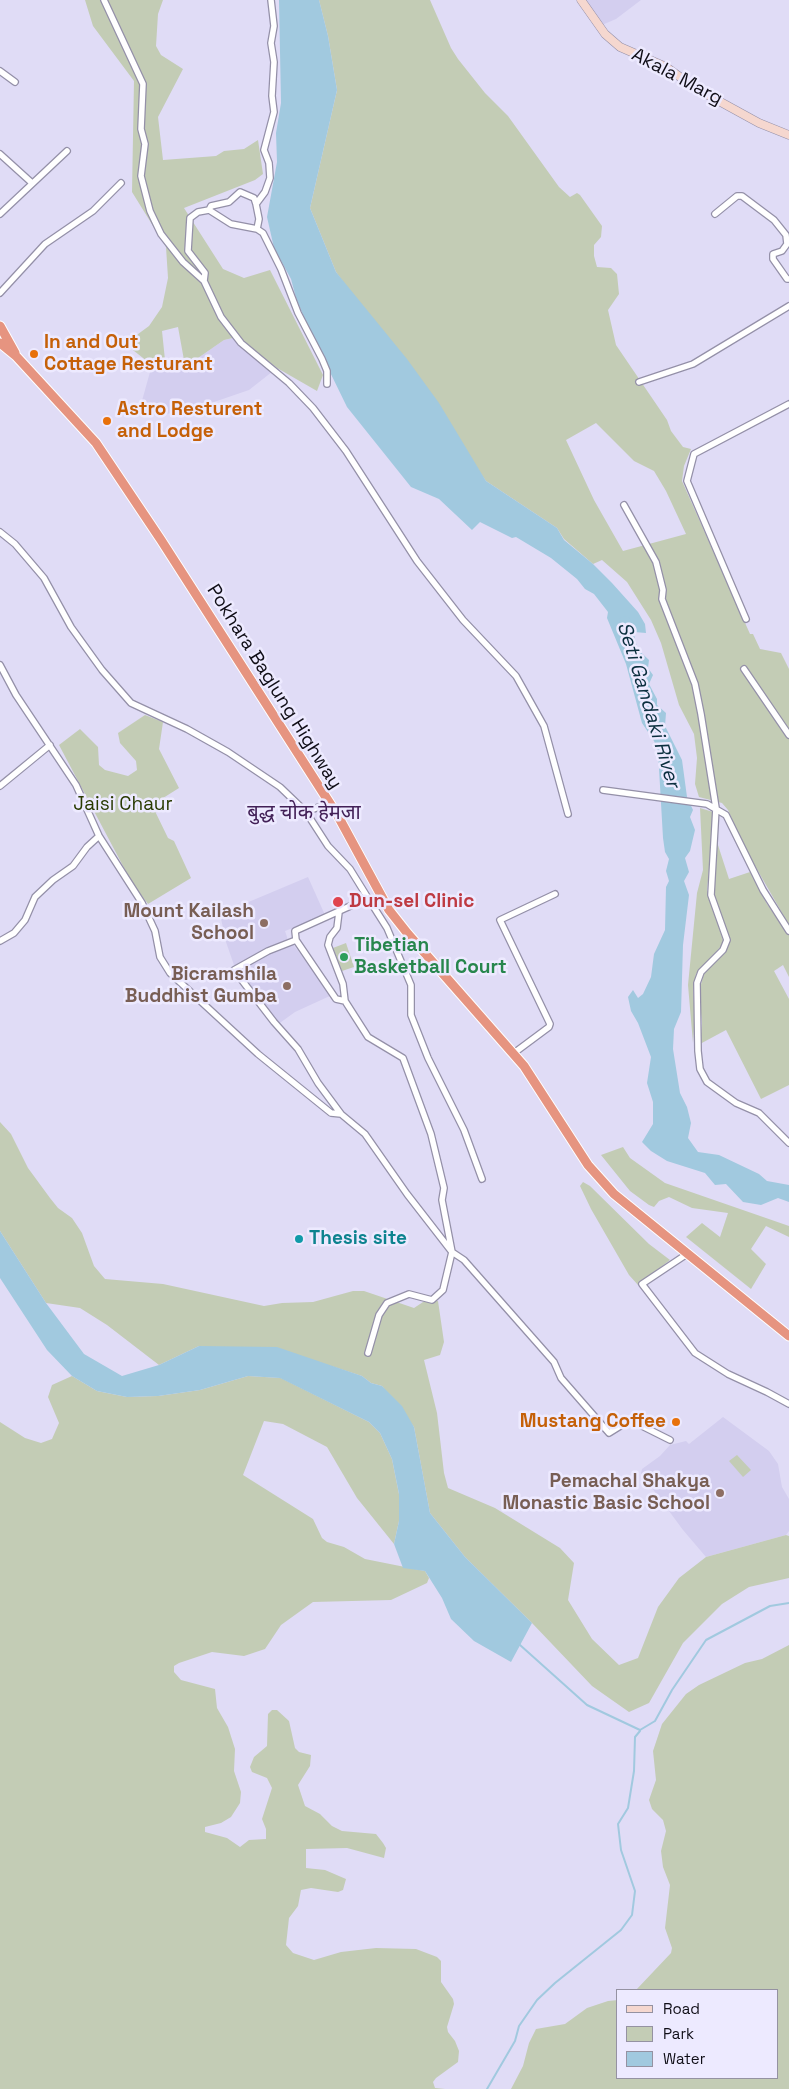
<!DOCTYPE html>
<meta charset="utf-8">
<style>
body{margin:0}
#map{position:relative;width:789px;height:2089px;overflow:hidden;background:#e0dcf6;font-family:"Space Grotesk",sans-serif}
canvas{display:block}
.legend{position:absolute;left:616px;top:1989px;width:162px;height:90px;box-sizing:border-box;background:#edeaff;border:1px solid #9592a2;margin:0;padding:6px 9px;list-style:none;font-size:15px;color:#100e17}
.legend li{display:flex;align-items:center;gap:10px;height:25px}
.legend b{width:25px;border:1px solid #9592a2}
</style>
<div id="map">
<canvas width="789" height="2089"></canvas>
<ul class="legend">
<li><b style="height:6px;background:#f5d7cf"></b>Road</li>
<li><b style="height:14px;background:#c3ccb5"></b>Park</li>
<li><b style="height:14px;background:#a1c9df"></b>Water</li>
</ul>
</div>
<script>
const c = document.querySelector('canvas').getContext('2d');
c.lineJoin = 'round';
function paint(path, color) { c.fillStyle = color; c.fill(path, 'evenodd'); }
const shape = rows => new Path2D(rows.map(r => 'M' + r).join(''));
function strokePath(path, color, width, dash) { c.strokeStyle = color; c.lineWidth = width; c.lineCap = dash ? 'butt' : 'round'; c.setLineDash(dash || []); c.stroke(path); }
function label(font, color, halo, rows, align = 'center') {
  c.font = font + ' "Space Grotesk","Noto Sans Devanagari",sans-serif'; c.lineWidth = 5; c.setLineDash([]); c.textBaseline = 'middle'; c.strokeStyle = halo; c.fillStyle = color; for (const [text, x, y, turn = 0] of rows) {
    c.save(); c.translate(x, y); c.rotate((+turn || 0) * Math.PI / 180); c.textAlign = isNaN(turn) ? turn : align; if (halo) c.strokeText(text, 0, 0); c.fillText(text, 0, 0); c.restore();
  }
}
const built = shape([
 [585,0,641,0,616,19,602,25],
 [237,337,277,368,249,390,214,402,182,413,138,415,152,365,165,360,198,358,224,340],
 [308,877,325,915,285,931,288,940,235,968,226,942,220,914],
 [292,943,332,995,295,1012,277,1025,243,980,238,969,266,953],
 [723,1417,769,1451,778,1464,782,1487,789,1499,789,1531,786,1535,706,1557,683,1530,641,1473,642,1469,660,1456,670,1445,686,1441,689,1444]
]);
const green = shape([
 [85,0,163,0,158,14,156,46,161,55,183,69,158,117,163,160,216,156,224,151,244,149,258,140,263,174,255,180,184,208,223,269,244,278,270,270,323,375,317,391,277,368,237,337,224,340,198,358,184,360,178,327,162,331,165,360,152,365,129,347,134,337,149,326,162,307,168,278,166,247,132,192,134,81,93,26],
 [319,0,430,0,451,48,458,59,485,93,508,116,559,187,570,197,577,193,580,195,602,226,601,237,594,245,594,256,597,267,611,268,617,274,619,294,608,310,616,345,667,420,671,431,683,447,691,449,684,466,682,481,750,634,753,634,760,649,781,653,789,669,789,925,743,845,728,810,722,803,699,797,695,784,697,758,694,734,679,705,661,643,651,620,627,582,602,560,593,564,564,539,557,528,486,481,336,272,310,208,337,90,328,36],
 [596,423,634,461,654,471,666,491,686,534,623,551,594,500,566,440],
 [145,715,163,722,159,749,179,788,152,805,168,838,174,841,191,878,148,904,132,883,59,745,80,729,98,747,99,765,105,770,128,776,137,770,136,761,120,743,118,733],
 [700,808,713,812,712,839,707,890,724,943,696,974,693,991,695,1015,693,1043,688,985,697,893,703,870],
 [717,842,729,879,750,872,767,904,789,935,789,977,783,965,774,971,789,999,789,1085,761,1099,726,1030,700,1044,702,1023,699,992,704,973,725,953,730,942,712,890],
 [346,943,354,967,342,971,333,948],
 [0,1122,11,1134,28,1168,50,1198,58,1208,72,1218,82,1233,94,1266,105,1279,163,1284,264,1306,282,1303,313,1302,353,1291,364,1291,414,1308,423,1302,438,1301,444,1342,440,1355,424,1360,437,1413,444,1473,448,1488,495,1508,560,1548,574,1563,568,1600,592,1639,619,1665,638,1658,658,1607,679,1578,706,1557,786,1535,789,1536,789,1578,749,1587,722,1604,683,1643,649,1703,629,1712,592,1686,532,1623,465,1557,430,1513,414,1427,382,1386,371,1383,362,1376,331,1366,199,1346,159,1365,107,1325,80,1308,46,1303,0,1231],
 [623,1147,630,1158,665,1183,789,1226,789,1237,766,1226,751,1249,766,1264,751,1289,686,1237,702,1223,720,1237,728,1213,692,1208,669,1197,659,1201,654,1207,649,1205,630,1191,601,1155],
 [583,1182,590,1186,649,1244,670,1260,638,1285,629,1275,591,1209,580,1186],
 [72,1376,97,1391,127,1397,158,1396,200,1390,248,1376,281,1378,369,1422,380,1433,392,1459,399,1494,399,1521,394,1544,357,1498,327,1447,283,1424,264,1421,243,1475,313,1519,322,1538,327,1542,344,1547,365,1559,425,1571,429,1578,427,1583,391,1600,313,1602,281,1625,265,1649,244,1656,212,1652,179,1663,174,1666,174,1672,181,1680,215,1689,217,1708,228,1727,235,1749,234,1771,241,1792,240,1803,231,1817,221,1823,205,1827,205,1832,227,1838,240,1847,249,1840,266,1839,266,1829,262,1819,272,1788,267,1778,252,1772,250,1767,254,1757,267,1746,268,1714,272,1710,277,1710,289,1721,295,1748,299,1752,311,1755,310,1766,298,1785,305,1806,320,1814,332,1826,342,1831,376,1834,383,1843,386,1848,384,1858,347,1848,306,1849,306,1868,325,1870,346,1879,343,1890,338,1892,311,1888,301,1890,298,1906,289,1918,286,1945,293,1953,314,1960,341,1952,376,1948,416,1949,437,1957,441,1961,441,1982,453,1999,454,2004,447,2027,448,2032,455,2041,459,2051,458,2062,436,2078,433,2082,435,2088,445,2089,0,2089,0,1422,25,1438,41,1443,52,1439,59,1423,48,1397,52,1385],
 [737,1455,751,1470,743,1477,729,1461],
 [789,1645,789,2089,511,2089,523,2066,529,2043,536,2029,565,2024,587,2008,608,2001,618,2000,618,2078,778,2078,778,1990,636,1990,671,1953,672,1948,665,1928,670,1885,663,1867,661,1851,666,1831,663,1820,652,1809,649,1800,656,1780,653,1751,662,1724,686,1694,699,1685,745,1663,762,1659]
]);
const water = shape([
 [279,0,319,0,328,36,337,90,310,208,336,272,407,359,439,403,486,481,557,528,564,540,593,564,612,583,638,612,645,624,646,633,634,632,630,642,649,660,648,668,653,675,649,684,657,699,657,705,666,713,665,726,682,760,687,797,693,810,690,817,695,830,690,851,685,858,689,872,684,881,689,895,683,945,681,1012,674,1029,673,1049,680,1093,687,1107,691,1123,688,1138,698,1152,719,1155,759,1174,767,1181,789,1185,789,1202,778,1198,761,1205,743,1202,726,1184,715,1185,705,1173,667,1161,651,1151,642,1142,653,1124,653,1102,647,1083,651,1057,638,1023,631,1011,628,997,633,990,638,998,643,994,651,977,654,954,665,930,666,887,669,881,666,871,669,859,665,852,663,838,658,751,654,741,642,723,626,664,607,618,608,612,594,594,585,589,577,579,551,558,516,537,512,538,480,522,472,530,439,499,411,487,347,407,308,327,296,298,291,279,274,248,267,217,277,162,276,133,281,103],
 [0,1231,46,1303,84,1354,122,1376,159,1365,199,1346,277,1347,362,1376,371,1383,382,1386,402,1406,414,1427,430,1513,465,1557,532,1623,511,1662,474,1641,451,1619,442,1598,425,1571,403,1568,394,1544,399,1521,399,1494,392,1459,380,1433,369,1422,280,1378,248,1376,200,1390,158,1396,127,1397,97,1391,72,1376,47,1350,0,1278]
]);
const stream = shape([
 [520,1645,587,1705,640,1730,655,1721,672,1690,706,1640,770,1606,789,1603],
 [487,2089,515,2041,519,2026,537,2000,555,1983,621,1930,632,1915,635,1891,621,1850,618,1824,628,1808,634,1771,635,1737,640,1731]
]);
const river = shape([
 [625,622,634,661]
]);
const minor = shape([
 [104,0,143,84,141,129,145,144,141,176,150,211,161,234,183,262,204,281,221,317,241,343,289,383,313,408,346,451,417,561,463,620,516,676,544,726,568,814],
 [0,71,15,82],
 [0,154,32,183],
 [209,210,211,206,229,202,240,192,254,198,256,204],
 [0,214,67,151],
 [715,214,737,196,742,196,774,220,786,235,787,244,782,251,773,254,773,259,787,279,789,279],
 [257,229,259,219,256,204,265,192,270,178,269,163,264,150,274,112,272,96,274,62,271,43,274,26,271,0],
 [204,281,205,273,188,251,190,218,198,212,209,210,231,224,257,229,263,233,281,269,298,313,322,359,327,371,327,384],
 [0,293,45,244,93,211,121,183],
 [639,382,693,364,789,306],
 [624,505,656,562,663,590,662,599,695,684,701,714,716,808,711,895,727,940,723,950,701,972,697,983,698,1051,700,1069,707,1082,736,1103,759,1113,789,1143],
 [0,532,15,544,44,578,71,627,102,670,131,703,187,729,228,752,280,787,306,812,328,846,350,869,368,898,295,931,296,940,336,999,345,1001,368,1037,403,1058,431,1134,444,1188,442,1200,452,1252,443,1290,432,1300,409,1294,387,1303,379,1315,368,1353],
 [746,619,687,481,694,454,789,404],
 [0,665,16,695,76,785,99,836,142,903,155,931,160,957,170,973,258,1054,331,1113,341,1114,365,1134,407,1194,452,1252,464,1260,554,1362,561,1378,609,1433,630,1420,670,1440],
 [744,669,789,735],
 [0,786,50,745],
 [603,790,707,804,726,815,763,890,789,931],
 [306,812,329,803],
 [368,898,387,928,411,985,411,1015,428,1058,464,1130,482,1179],
 [339,912,337,928,330,937,328,945,343,984,345,1001],
 [296,940,268,951,234,970,274,1022,298,1049,318,1083,341,1114],
 [0,941,14,933,25,920,35,897,53,880,73,866,87,847,99,836],
 [514,1053,549,1027,550,1024,500,920,555,894],
 [687,1254,642,1284,695,1353,728,1374,767,1392,789,1404]
]);
const secondary = shape([
 [581,0,605,34,620,47,666,67,697,89,759,123,789,135]
]);
const trunk = shape([
 [0,326,15,353],
 [0,343,16,356,96,443,161,540,338,816,389,910,408,934,524,1066,588,1165,614,1194,789,1336]
]);
const markers = [
 [34,354,5,"#e8710a"],
 [107,421,5,"#e8710a"],
 [338,902,6,"#e0444e"],
 [264,923,5,"#8d6e63"],
 [344,957,5,"#2e9e5b"],
 [287,986,5,"#8d6e63"],
 [299,1239,5,"#0f9aa8"],
 [676,1422,5,"#e8710a"],
 [720,1493,5,"#8d6e63"]
];
const streetNames = [
 ["Akala Marg",677,77,28],
 ["Pokhara Baglung Highway",274,687,58]
];
const foodNames = [
 ["In and Out",44,343],
 ["Cottage Resturant",44,365],
 ["Astro Resturent",117,410],
 ["and Lodge",117,432],
 ["Mustang Coffee",666,1422,"right"]
];
const parkNames = [
 ["Jaisi Chaur",123,805]
];
const healthNames = [
 ["Dun-sel Clinic",349,902]
];
const educationNames = [
 ["Mount Kailash",254,912],
 ["School",254,934],
 ["Bicramshila",277,975],
 ["Buddhist Gumba",277,997],
 ["Pemachal Shakya",710,1482],
 ["Monastic Basic School",710,1504]
];
const leisureNames = [
 ["Tibetian",354,946],
 ["Basketball Court",354,968]
];
const cultureNames = [
 ["Thesis site",309,1239]
];
const waterNames = [
 ["Seti Gandaki River",648,705,73]
];
const neighbourhoodNames = [
 ["बुद्ध चोक हेमजा",304,814]
];
paint(built, '#d3ceef');
paint(green, '#c3ccb5');
paint(water, '#a1c9df');
strokePath(stream, '#a1c9df', 2);
strokePath(river, '#a1c9df', 12);
strokePath(minor, '#9490a8', 8);
strokePath(secondary, '#9490a8', 9);
strokePath(trunk, '#fff', 11);
strokePath(minor, '#fff', 5.5);
strokePath(secondary, '#f5d7cf', 8);
strokePath(trunk, '#e69480', 9);
for (const [x, y, r, color] of markers) { const dot = new Path2D(); dot.arc(x, y, r, 0, 2 * Math.PI); c.fillStyle = color; c.fill(dot); strokePath(dot, '#edeaff', 2); }
label('19px', '#100e17', '#edeaff', streetNames);
label('bold 19px', '#c56008', '#edeaff', foodNames, 'left');
label('19px', '#293a00', '#edeaff', parkNames);
label('bold 19px', '#be3a42', '#edeaff', healthNames, 'left');
label('bold 19px', '#785e54', '#edeaff', educationNames, 'right');
label('bold 19px', '#27864d', '#edeaff', leisureNames, 'left');
label('bold 19px', '#0d838f', '#edeaff', cultureNames, 'left');
label('italic 20px', '#0b2f3f', '#edeaff', waterNames);
label('20px', '#422057', '#edeaff', neighbourhoodNames);
</script>
